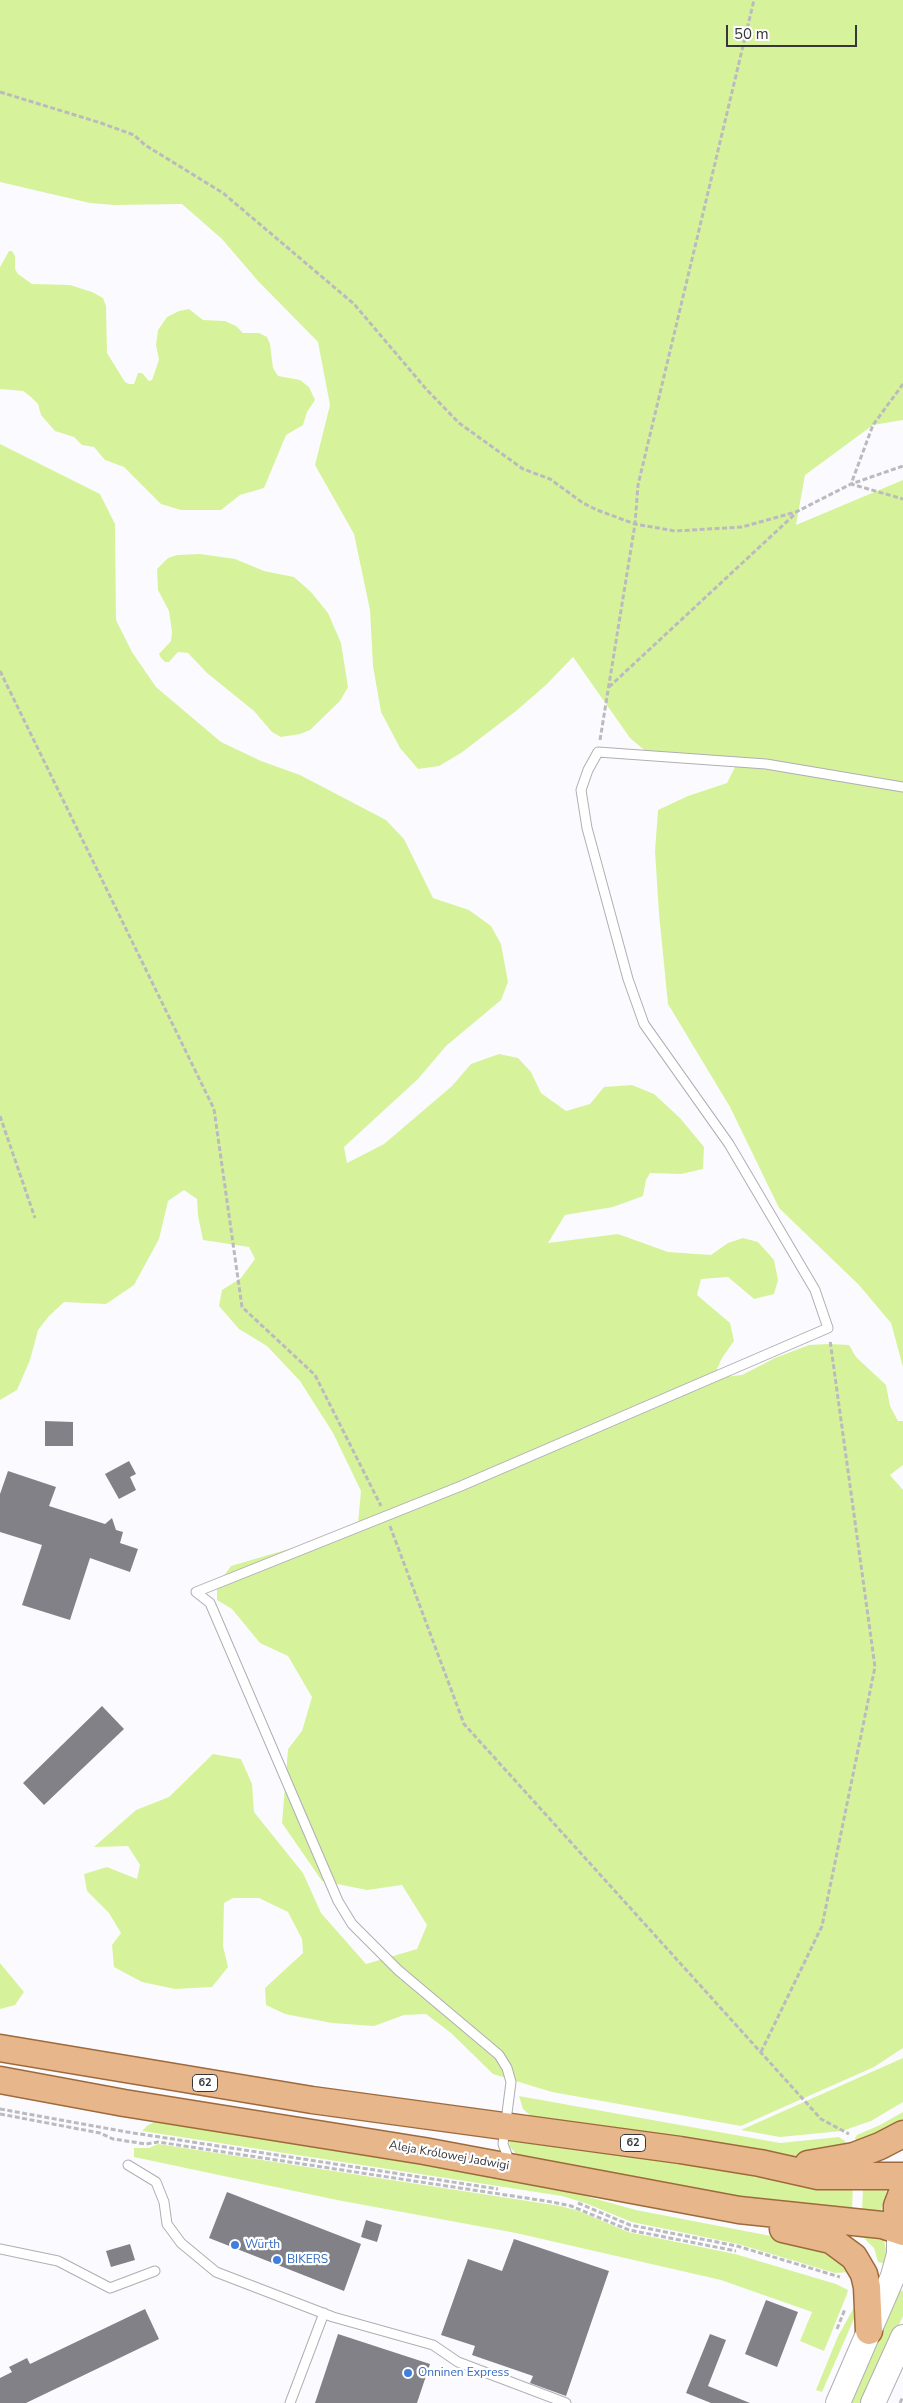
<!DOCTYPE html>
<meta charset="utf-8">
<style>
body{margin:0}
#map{position:relative;width:903px;height:2403px;overflow:hidden;background:#fbfbff;font-family:"Nunito Sans",sans-serif}
canvas{display:block}
.scale{position:absolute;left:726px;top:25px;width:131px;height:22px;box-sizing:border-box;border:2px solid #37373a;border-top:0;padding-left:6px;font-size:15px;line-height:18px;white-space:nowrap;color:#37373a;-webkit-text-stroke:4px #fff;paint-order:stroke}
</style>
<div id="map">
<canvas width="903" height="2403"></canvas>
<div class="scale">50 m</div>
</div>
<script>
const c = document.querySelector('canvas').getContext('2d');
c.lineJoin = 'round';
function paint(path, color) { c.fillStyle = color; c.fill(path, 'evenodd'); }
const shape = rows => new Path2D(rows.map(r => 'M' + r).join(''));
function strokePath(path, color, width, dash) { c.strokeStyle = color; c.lineWidth = width; c.lineCap = dash ? 'butt' : 'round'; c.setLineDash(dash || []); c.stroke(path); }
function label(font, color, halo, rows, align = 'center') {
  c.font = font + ' "Nunito Sans",sans-serif'; c.lineWidth = 4.5; c.setLineDash([]); c.textBaseline = 'middle'; c.strokeStyle = halo; c.fillStyle = color; for (const [text, x, y, turn = 0] of rows) {
    c.save(); c.translate(x, y); c.rotate((+turn || 0) * Math.PI / 180); c.textAlign = isNaN(turn) ? turn : align; if (halo) c.strokeText(text, 0, 0); c.fillText(text, 0, 0); c.restore();
  }
}
const green = shape([
 [0,0,903,0,903,420,873,425,805,475,796,525,903,480,903,1367,891,1323,859,1285,779,1208,730,1107,668,1004,659,914,655,851,658,810,688,796,727,783,738,761,715,756,654,758,630,738,573,657,546,685,516,711,461,753,439,766,418,769,400,748,381,712,373,666,370,610,354,534,315,465,330,405,318,342,258,281,222,239,182,204,114,205,90,203,0,182],
 [9,251,12,251,15,256,15,269,18,274,32,284,70,285,92,292,103,298,106,306,107,353,125,382,129,384,134,384,138,373,142,373,149,381,152,380,159,360,156,345,158,330,167,317,179,311,189,309,203,320,225,321,236,326,243,333,259,333,267,337,270,344,273,368,278,376,300,380,309,387,315,400,307,412,303,425,286,435,264,488,240,495,221,510,181,510,161,504,124,467,105,460,94,447,82,445,74,437,55,431,41,415,38,404,31,397,23,391,0,389,0,267],
 [0,444,100,494,115,524,116,620,132,652,156,687,221,742,261,761,300,775,386,820,404,839,433,898,469,910,491,926,501,944,508,982,501,1000,446,1046,418,1079,344,1147,347,1163,384,1144,452,1086,471,1064,499,1054,518,1058,531,1072,541,1093,566,1111,590,1104,604,1087,632,1085,654,1094,680,1118,704,1147,703,1169,681,1174,650,1173,646,1180,643,1196,613,1207,565,1215,548,1243,618,1234,668,1252,711,1255,728,1243,743,1238,758,1242,774,1260,778,1280,774,1294,754,1299,728,1277,701,1279,697,1295,730,1323,734,1341,722,1358,713,1378,742,1375,775,1358,809,1345,830,1344,849,1345,856,1357,886,1385,890,1406,898,1421,903,1421,903,1465,890,1475,903,1490,903,2048,874,2067,741,2126,552,2092,493,2074,451,2033,426,2014,404,2015,374,2026,332,2023,285,2014,266,2005,265,1988,303,1953,302,1939,288,1912,259,1898,233,1898,224,1903,223,1946,228,1967,212,1987,175,1989,142,1982,114,1967,112,1945,121,1933,109,1913,87,1891,84,1874,107,1867,137,1879,140,1865,128,1846,94,1847,136,1810,169,1797,213,1754,241,1759,252,1784,254,1812,303,1873,321,1913,366,1964,417,1949,427,1925,402,1885,367,1890,322,1881,282,1823,288,1749,302,1731,312,1697,288,1656,260,1643,232,1609,217,1600,217,1585,231,1566,309,1543,358,1523,361,1491,333,1433,300,1381,267,1346,239,1329,219,1306,222,1290,241,1278,255,1259,249,1247,203,1240,198,1216,197,1199,184,1190,168,1201,159,1239,134,1285,106,1304,64,1302,49,1316,38,1330,30,1360,17,1390,0,1400],
 [200,554,235,559,264,571,294,577,311,592,328,613,341,643,348,687,340,701,310,730,300,734,281,737,272,732,254,711,207,673,188,653,178,652,169,662,165,662,161,658,159,654,171,641,172,632,169,611,158,590,157,569,168,558,177,555],
 [0,1963,24,1992,15,2005,0,2009],
 [903,2058,903,2102,871,2121,842,2131,780,2137,741,2130],
 [519,2096,780,2143,839,2137,845,2141,848,2150,789,2157,533,2118,523,2109],
 [903,2112,903,2126,858,2147,855,2138,857,2135,880,2125],
 [157,2121,343,2148,553,2187,636,2210,823,2246,851,2272,835,2273,738,2244,632,2222,585,2203,562,2196,142,2131,148,2125],
 [509,2140,853,2185,852,2211,750,2200,518,2156,510,2147],
 [158,2144,560,2206,579,2211,628,2232,735,2254,836,2284,848,2290,847,2294,824,2351,800,2341,812,2312,721,2280,516,2233,337,2200,134,2157,134,2148,149,2148],
 [863,2185,888,2186,880,2214,862,2213],
 [860,2234,883,2236,886,2250,886,2264,878,2262,874,2248],
 [899,2290,903,2291,903,2316,862,2403,849,2403],
 [856,2304,857,2312,822,2392,816,2390,838,2336]
]);
const building = shape([
 [45,1421,73,1422,73,1446,45,1446],
 [129,1461,136,1474,130,1477,136,1490,119,1499,105,1474],
 [8,1471,56,1487,49,1506,105,1524,112,1518,116,1530,123,1532,120,1543,138,1549,130,1572,90,1558,70,1620,22,1605,42,1545,0,1532,0,1494],
 [102,1706,124,1729,44,1805,23,1783],
 [227,2192,361,2244,344,2291,209,2238],
 [366,2220,382,2225,377,2242,361,2237],
 [514,2239,609,2271,566,2396,530,2383,533,2376,472,2355,475,2346,441,2335,468,2259,502,2271],
 [130,2244,135,2260,111,2267,106,2251],
 [766,2300,798,2312,777,2367,745,2354],
 [145,2309,159,2339,26,2403,0,2403,0,2378,12,2372,9,2367,27,2358,30,2364],
 [338,2334,430,2364,417,2403,315,2403],
 [710,2334,726,2340,708,2386,750,2403,711,2403,686,2393]
]);
const path = shape([
 [0,92,101,123,134,135,145,145,223,193,354,304,427,390,459,423,523,469,550,479,583,503,597,510,635,524,675,531,742,527,796,512,851,484,903,466],
 [903,384,873,425,851,484,903,499],
 [0,671,214,1109,242,1307,315,1375,381,1506],
 [609,687,795,514],
 [600,740,635,524,638,485,754,0],
 [0,1116,35,1218],
 [390,1526,464,1724,821,2119,849,2134],
 [761,2052,822,1926,875,1667,830,1340],
 [0,2109,127,2132,498,2189],
 [0,2114,100,2133,113,2139,146,2144,158,2142,552,2202,571,2206,629,2230,736,2251],
 [578,2203,630,2225,737,2246,840,2277],
 [837,2329,845,2309],
 [900,2403,903,2397]
]);
const lane = shape([
 [510,2163,503,2144,511,2082,507,2068,499,2055,398,1970,352,1924,338,1901,210,1603,196,1592,461,1486,828,1328,815,1290,729,1144,644,1024,628,979,587,828,581,790,588,770,598,752,766,764,903,787],
 [128,2165,156,2182,164,2202,167,2224,181,2243,216,2272,333,2317,433,2345,458,2362,566,2403],
 [0,2249,58,2261,110,2288,155,2271],
 [290,2403,324,2313]
]);
const secondary = shape([
 [838,2403,893,2276,899,2254,899,2230],
 [873,2403,903,2337]
]);
const primary = shape([
 [0,2048,312,2100,680,2150,760,2163,818,2176,903,2176],
 [0,2080,124,2103,424,2151,739,2210,882,2225,903,2232],
 [808,2164,854,2156,880,2146,903,2134],
 [783,2229,831,2240,854,2257,864,2274,867,2287,869,2331],
 [897,2229,897,2206,903,2190]
]);
const markers = [
 [235,2245,5,"#3f7fe0"],
 [277,2260,5,"#3f7fe0"],
 [408,2373,5,"#3f7fe0"]
];
const shields = [
 [205,2083,25],
 [633,2143,25]
];
const shieldNames = [
 ["62",205,2083],
 ["62",633,2143]
];
const streetNames = [
 ["Aleja Królowej Jadwigi",449,2156,10]
];
const shopNames = [
 ["Würth",245,2245],
 ["BIKERS",287,2260],
 ["Onninen Express",418,2373]
];
paint(green, '#d6f39b');
paint(building, '#818187');
strokePath(lane, '#aeaeb5', 11);
strokePath(secondary, '#aeaeb5', 26);
strokePath(primary, '#9f6a3b', 29);
strokePath(path, '#bbbbbf', 3, [5, 2.5]);
strokePath(lane, '#fff', 9);
strokePath(secondary, '#fff', 24);
strokePath(primary, '#e7b68a', 26);
for (const [x, y, r, color] of markers) { const dot = new Path2D(); dot.arc(x, y, r, 0, 2 * Math.PI); c.fillStyle = color; c.fill(dot); strokePath(dot, '#fff', 2); }
for (const [x, y, w] of shields) { const box = new Path2D(); box.roundRect(x - w / 2, y - 8.5, w, 17, 4); c.fillStyle = '#fff'; c.fill(box); strokePath(box, '#37373a', 1); }
label('bold 11px', '#37373a', null, shieldNames);
label('12px', '#37373a', '#fff', streetNames);
label('12px', '#366cbe', '#fff', shopNames, 'left');
</script>
